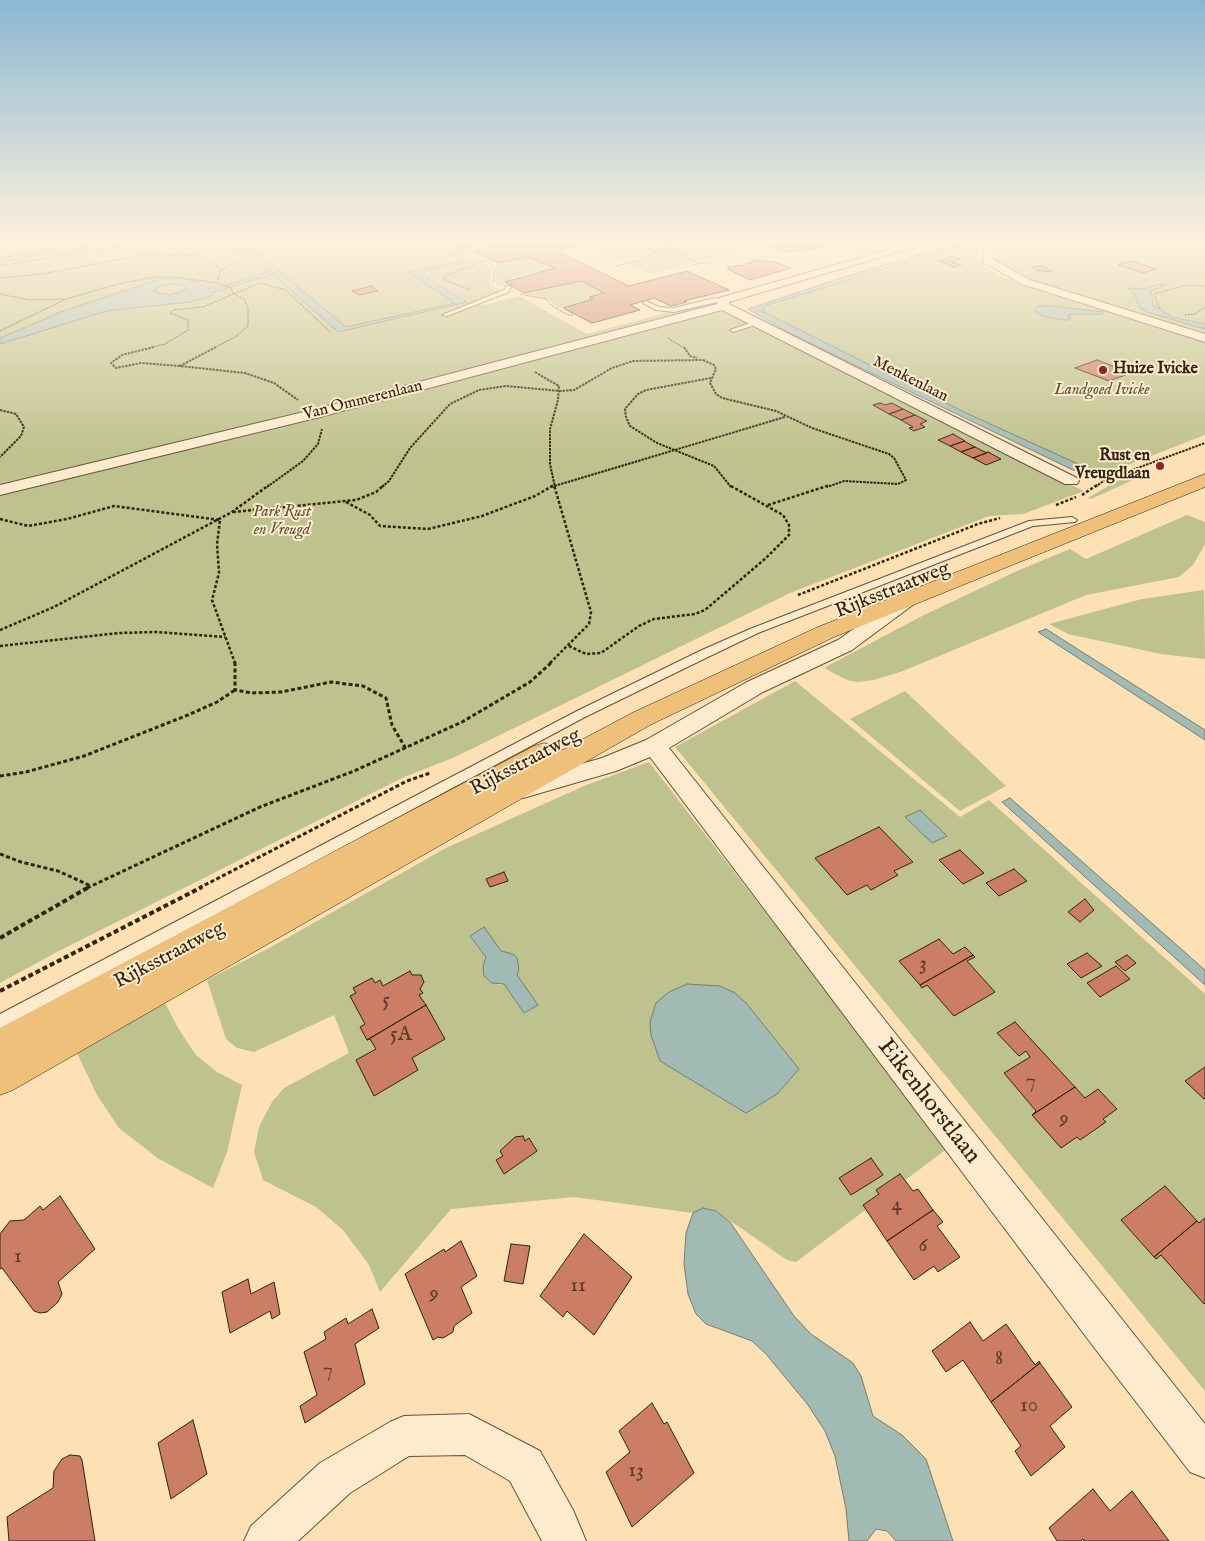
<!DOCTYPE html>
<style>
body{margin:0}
canvas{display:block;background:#fde0b3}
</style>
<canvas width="1205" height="1541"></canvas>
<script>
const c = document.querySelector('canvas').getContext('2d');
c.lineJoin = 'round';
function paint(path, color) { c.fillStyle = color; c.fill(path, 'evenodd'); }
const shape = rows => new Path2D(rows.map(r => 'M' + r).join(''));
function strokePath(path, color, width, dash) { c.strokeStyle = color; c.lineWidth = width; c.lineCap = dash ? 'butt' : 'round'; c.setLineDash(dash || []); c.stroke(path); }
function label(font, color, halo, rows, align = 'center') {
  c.font = font + ' "IM FELL English",serif'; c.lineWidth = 4; c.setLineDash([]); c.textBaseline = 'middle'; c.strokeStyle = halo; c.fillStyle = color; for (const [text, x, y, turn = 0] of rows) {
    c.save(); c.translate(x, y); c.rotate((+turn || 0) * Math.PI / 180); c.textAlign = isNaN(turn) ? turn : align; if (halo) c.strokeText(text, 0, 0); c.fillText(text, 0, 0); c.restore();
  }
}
const green = shape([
 [0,239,498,239,453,249,469,261,416,272,460,301,470,303,426,275,429,272,477,261,461,249,508,239,525,239,473,250,484,257,485,263,492,268,490,284,501,291,474,303,484,305,519,296,587,334,715,300,722,303,718,305,1021,462,1084,491,1023,514,989,516,790,593,455,757,402,778,57,952,0,983],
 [590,239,649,243,659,239,715,239,743,250,651,274,590,246,594,243],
 [806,239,847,239,879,250,868,253,844,247,834,248],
 [997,239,1205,239,1205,333,1029,280,1004,267,996,260,994,248],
 [978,243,977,259,997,275,1034,289,1205,343,1205,435,1102,475,964,412,762,311,762,308,767,305],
 [528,257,552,268,511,278,513,280,502,283,509,286,498,286,495,283,497,264],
 [580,282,602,292,586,297,590,299,558,308,548,299,524,294],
 [1125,476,1133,480,1091,499,1088,498],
 [1187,515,1205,522,1205,544,1193,565,1179,577,1086,595,903,671,874,680,857,682,847,680,824,668,920,617,1017,571,1070,549,1086,559],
 [1204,590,1205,659,1161,654,1068,634,1049,624,1142,599],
 [795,681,960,817,989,800,1205,994,1205,1391,675,747],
 [905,691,1006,786,960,811,850,719],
 [649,762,948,1148,796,1262,787,1260,716,1211,703,1208,693,1213,574,1197,451,1209,380,1292,369,1265,343,1230,316,1207,263,1180,254,1152,259,1127,272,1102,284,1088,349,1053,334,1015,254,1052,237,1048,226,1039,207,980,271,947,446,848,584,786],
 [470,936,501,952,507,952,517,975,537,1005,524,1013,504,984,498,985,483,966,486,957],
 [733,992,746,1003,799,1069,777,1094,746,1113,660,1061],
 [163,999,178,1028,196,1055,217,1072,242,1085,227,1152,213,1188,159,1159,119,1128,97,1095,74,1047]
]);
const water = shape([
 [112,239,136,239,0,262,0,258,57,249,34,251,50,246,112,239],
 [236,239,247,239,279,271,346,327,455,303,408,272,462,261,431,239,439,239,456,247,505,239,459,249,474,261,427,271,424,275,467,302,338,332,273,274,214,292,210,297,190,302,107,311,0,344,0,338,61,312,151,282,162,279,185,279,196,281,206,288,217,288,267,272,269,270,236,239],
 [175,284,183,285,187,289,170,295,155,292,155,289,163,285,175,284],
 [969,240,978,241,767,305,762,311,964,412,1102,475,1087,474,1073,470,861,368,786,331,748,309,843,277,969,240],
 [1160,284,1167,285,1151,291,1153,305,1172,317,1205,324,1205,329,1147,312,1139,307,1135,295,1127,288,1143,289,1160,284],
 [1038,306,1053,306,1103,312,1102,314,1072,314,1067,316,1071,318,1068,320,1063,320,1042,316,1035,311,1038,306],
 [1046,629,1205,730,1205,740,1038,632,1046,629],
 [1010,798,1205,970,1205,985,1002,802,1010,798],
 [920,810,947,836,932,843,905,817,920,810],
 [484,927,501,951,513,954,517,958,519,969,517,975,538,1005,524,1013,504,984,492,983,484,976,483,966,486,957,470,936,484,927],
 [687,984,720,986,735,993,746,1003,799,1069,777,1094,746,1113,660,1061,651,1035,650,1022,656,1003,669,992,687,984],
 [703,1208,716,1211,730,1222,794,1316,811,1334,853,1363,861,1376,873,1416,902,1435,926,1459,953,1541,896,1541,887,1531,876,1529,867,1541,849,1541,846,1509,835,1456,825,1431,808,1405,766,1354,752,1341,706,1324,696,1314,688,1294,684,1264,686,1233,693,1213,703,1208]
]);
const building = shape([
 [528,239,575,239,584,243,558,250,561,252,559,252,629,286,687,271,729,290,684,301,687,302,671,306,654,298,630,305,640,310,592,323,563,308,593,299,589,297,604,293,581,281,524,293,505,282,555,268,528,257,497,263,474,251,528,239],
 [803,239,823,247,787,252,772,246,776,245,763,240,803,239],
 [951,256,961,259,951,262,961,265,955,267,939,261,951,256],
 [757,260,775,262,791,268,750,280,727,269,731,268,728,267,743,265,757,260],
 [1131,261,1156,269,1143,273,1118,265,1131,261],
 [1043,266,1052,271,1041,272,1031,267,1043,266],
 [371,286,378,291,359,295,352,291,371,286],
 [1097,360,1131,373,1109,381,1075,368,1097,360],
 [880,403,885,405,892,403,903,409,889,414,873,405,880,403],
 [903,409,915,415,901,420,889,414,903,409],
 [915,415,927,421,920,424,925,427,914,431,909,428,913,427,901,420,915,415],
 [953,434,965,441,950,446,938,440,953,434],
 [964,441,975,447,961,452,950,446,964,441],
 [975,447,987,453,973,458,961,452,975,447],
 [988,452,1001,459,986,465,973,458,988,452],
 [879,827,913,862,894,871,898,875,871,890,867,885,847,895,815,858,879,827],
 [960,850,984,873,963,884,939,860,960,850],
 [1014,869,1027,881,999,896,986,883,1014,869],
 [504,872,508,881,490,887,486,879,504,872],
 [1085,899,1094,910,1080,922,1068,912,1085,899],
 [939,939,953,954,965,947,973,955,920,985,899,961,939,939],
 [1087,953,1102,966,1081,978,1067,964,1087,953],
 [973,955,975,957,967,961,995,992,954,1016,927,985,922,988,920,985,973,955],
 [1127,955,1136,963,1125,971,1115,962,1127,955],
 [1116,966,1130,979,1100,997,1087,983,1116,966],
 [410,971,412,975,421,975,424,982,420,989,423,993,419,995,426,1005,367,1040,360,1027,365,1024,350,996,356,993,353,988,372,978,375,983,380,980,383,986,410,971],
 [426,1005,445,1039,412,1058,418,1070,374,1096,356,1060,376,1049,370,1039,367,1040,426,1005],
 [1015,1022,1075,1087,1032,1115,1036,1111,1004,1073,1030,1057,1026,1051,1019,1056,997,1033,1015,1022],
 [1205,1067,1205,1098,1204,1099,1185,1081,1205,1067],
 [1075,1087,1085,1098,1098,1089,1117,1109,1103,1119,1106,1122,1080,1140,1077,1137,1061,1148,1032,1115,1075,1087],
 [523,1136,525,1141,529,1138,537,1151,504,1174,496,1160,503,1156,500,1151,515,1137,523,1136],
 [871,1158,883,1175,851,1195,839,1178,871,1158],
 [900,1174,913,1191,918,1189,933,1210,887,1241,863,1205,879,1194,876,1190,900,1174],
 [1165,1186,1197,1221,1154,1257,1121,1220,1165,1186],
 [60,1196,95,1249,58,1282,62,1294,58,1302,47,1312,40,1313,34,1311,2,1268,0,1269,0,1234,10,1221,24,1220,40,1206,43,1210,60,1196],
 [933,1210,943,1222,937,1226,960,1257,938,1272,934,1266,914,1280,887,1241,933,1210],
 [1205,1218,1205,1302,1204,1304,1161,1255,1156,1259,1154,1257,1197,1221,1199,1223,1205,1218],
 [584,1234,632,1277,594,1335,567,1311,563,1317,540,1296,584,1234],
 [461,1241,477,1276,461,1287,472,1313,454,1326,453,1332,443,1338,438,1337,433,1340,405,1274,444,1249,445,1252,461,1241],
 [511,1244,530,1246,523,1284,504,1281,511,1244],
 [248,1279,251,1294,274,1282,280,1314,272,1319,270,1311,230,1333,222,1292,248,1279],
 [372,1309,379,1328,355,1344,365,1384,305,1423,300,1406,317,1395,304,1352,326,1339,324,1332,346,1318,348,1324,372,1309],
 [970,1322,983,1341,1006,1324,1035,1365,1039,1361,1040,1363,991,1402,963,1360,946,1372,932,1351,970,1322],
 [1040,1363,1072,1407,1050,1426,1065,1447,1031,1476,1015,1451,1021,1446,991,1402,1040,1363],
 [652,1403,664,1424,667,1422,694,1473,632,1527,606,1472,630,1452,619,1431,652,1403],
 [193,1420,207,1474,171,1499,158,1443,193,1420],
 [70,1455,80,1456,82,1460,95,1541,9,1541,7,1517,53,1488,54,1471,62,1459,70,1455],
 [1093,1489,1110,1511,1132,1491,1169,1541,1084,1541,1083,1539,1081,1541,1057,1541,1049,1528,1093,1489]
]);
const pathFar4 = shape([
 [603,239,615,243,641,245,656,252,642,260,616,266],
 [642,239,680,253,698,264],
 [575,248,590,244,588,239],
 [656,252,698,239],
 [693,265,707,262,714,264],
 [0,266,163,239],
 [0,278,42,274,137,256,194,255,208,258,221,270],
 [217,283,221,270,243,257,228,239],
 [470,290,444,279,445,276,486,260,495,268,493,283],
 [0,294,29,300,64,299],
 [520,294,546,299,552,306,568,315,574,315],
 [1160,309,1154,294,1187,285,1205,286],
 [1185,315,1195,314,1205,307],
 [0,331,66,299,118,284,155,277,177,277,217,283,231,288,233,293,244,299,248,308,248,326,235,337,214,348],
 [668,338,684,348],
 [149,348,165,344,188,330,188,320,170,313,173,310,203,307,260,283,286,290,331,333]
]);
const pathFar3 = shape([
 [154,347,122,355,111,363,116,368,141,363,180,366],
 [216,347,180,366,245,373,274,383,298,400],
 [684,347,690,356,697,358],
 [703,360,714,365,716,369,710,383,716,394,722,398,776,411,812,428,889,454,894,458,906,480,898,484,844,481,827,487],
 [535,372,559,386,558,400,550,429,550,464,555,487],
 [711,378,646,390,638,394,625,409,626,417,630,426,657,443,714,466,731,487],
 [0,410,16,414,24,427,21,436,0,457],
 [267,487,303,461,318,444,322,429],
 [382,487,389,481,410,448,450,404,479,390,506,386,560,391,574,390,612,368,633,361,703,360],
 [551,487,785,417],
 [1095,487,1105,480,1205,443]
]);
const pathFar2 = shape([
 [1082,495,1097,485],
 [346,502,370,515,380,526,428,529,482,516,535,496,554,485],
 [768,505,830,485],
 [1056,505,1076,497],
 [233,512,356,500,376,492,384,485],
 [0,519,28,526,67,519,114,506,220,520,217,544,219,573,212,600,235,663],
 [798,595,978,524,1000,518],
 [0,630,54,607,232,512,269,485],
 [0,646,119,633,156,632,225,637],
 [569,646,586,654,601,653,639,626,654,619,695,614,705,610,766,558,789,535,789,525,783,515,729,485],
 [550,663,589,624,591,612,554,485]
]);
const pathFar1 = shape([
 [235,662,235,690,252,693,281,692,331,682,363,686,386,698,392,725,406,749],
 [0,776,26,772,84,756,188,715,217,702,235,690],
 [0,854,21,862,58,871,91,886],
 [87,888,260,807,354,771,462,722,530,682,552,662],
 [199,888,407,781,430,773]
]);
const path = shape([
 [0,938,89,887],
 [0,991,202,887]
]);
const service = shape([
 [508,285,511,287,509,292,447,316,442,315,504,290,508,285],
 [714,298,726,300,674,312,656,310,643,303,646,301,659,307,674,308,714,298],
 [756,321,758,324,733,332,730,330,756,321],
 [1072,517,1077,520,1075,522,1033,526,758,633,710,656,585,717,0,1030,0,1014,577,711,702,650,750,629,1029,521,1072,517]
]);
const minor = shape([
 [926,239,942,239,729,302,729,304,1077,478,1079,481,1077,484,1065,484,722,310,320,417,0,495,0,485,312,410,717,304,719,298,926,239],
 [983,239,993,239,992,259,1030,280,1205,334,1205,342,1022,284,983,262,983,239],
 [907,594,914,596,917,600,914,604,852,650,763,692,669,748,1205,1424,1205,1478,1190,1472,1090,1342,650,757,616,771,523,798,514,795,511,789,514,783,602,758,646,740,747,682,838,640,900,596,907,594],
 [469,1414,540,1451,573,1510,586,1541,542,1541,510,1481,465,1455,409,1456,350,1493,298,1541,244,1541,251,1526,320,1463,390,1422,404,1416,469,1414]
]);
const primary = shape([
 [1205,474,1205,487,834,637,650,725,13,1090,0,1095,0,1028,534,746,544,743,554,746,557,753,632,713,818,627,1205,474]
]);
const markers = [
 [1103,370,5,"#8f2418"],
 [1160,466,5,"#8f2418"]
];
const farPoinames = [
 ["Huize Ivicke",1113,370],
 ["Rust en",1150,457,"right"],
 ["Vreugdlaan",1150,475,"right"]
];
const farStreetnames = [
 ["Menkenlaan",910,380,27],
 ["Van Ommerenlaan",363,401,-14]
];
const farParknames = [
 ["Landgoed Ivicke",1102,391],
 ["Park Rust",282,513],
 ["en Vreugd",282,531]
];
const streetNames = [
 ["Rijksstraatweg",893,591,-22],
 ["Rijksstraatweg",526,763,-28],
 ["Rijksstraatweg",170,956,-28]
];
const nearNumbernames = [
 ["3",923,965],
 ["5",386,1002],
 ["5A",401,1036],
 ["7",1031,1083],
 ["9",1064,1120],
 ["4",897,1206],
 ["6",923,1247],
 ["1",18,1258],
 ["11",578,1287],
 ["9",434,1295],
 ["8",999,1360],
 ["7",328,1372],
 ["10",1029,1407],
 ["13",636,1472]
];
const nearStreetnames = [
 ["Eikenhorstlaan",928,1102,52]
];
paint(green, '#bec28e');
paint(water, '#a1bbb4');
strokePath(water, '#757e72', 1);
paint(building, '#cb7d66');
strokePath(building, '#32230f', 1);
strokePath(service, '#655238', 2);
strokePath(minor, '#655238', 2);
strokePath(primary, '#32230f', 1);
strokePath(pathFar4, '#32230f', 1, [2, 1]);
strokePath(pathFar3, '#32230f', 2, [2.5, 1]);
strokePath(pathFar2, '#32230f', 2.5, [3, 2]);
strokePath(pathFar1, '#32230f', 3, [4, 2.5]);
strokePath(path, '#32230f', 4, [5, 3]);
paint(service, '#feebce');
paint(minor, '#feebce');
paint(primary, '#eec07a');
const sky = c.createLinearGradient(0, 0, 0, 455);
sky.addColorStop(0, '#8bb7d3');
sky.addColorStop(0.53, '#fef1dd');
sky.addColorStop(1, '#fef1dd00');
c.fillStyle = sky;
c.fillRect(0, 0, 1205, 455);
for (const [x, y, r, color] of markers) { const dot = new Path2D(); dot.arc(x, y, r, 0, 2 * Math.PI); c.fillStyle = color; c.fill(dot); strokePath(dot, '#feebce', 2); }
label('bold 16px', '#32230f', '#feebce', farPoinames, 'left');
label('16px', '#32230f', '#feebce', farStreetnames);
label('italic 16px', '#5c5335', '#feebce', farParknames);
label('20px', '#32230f', '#feebce', streetNames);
label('21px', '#583a25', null, nearNumbernames);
label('24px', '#32230f', '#feebce', nearStreetnames);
</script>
